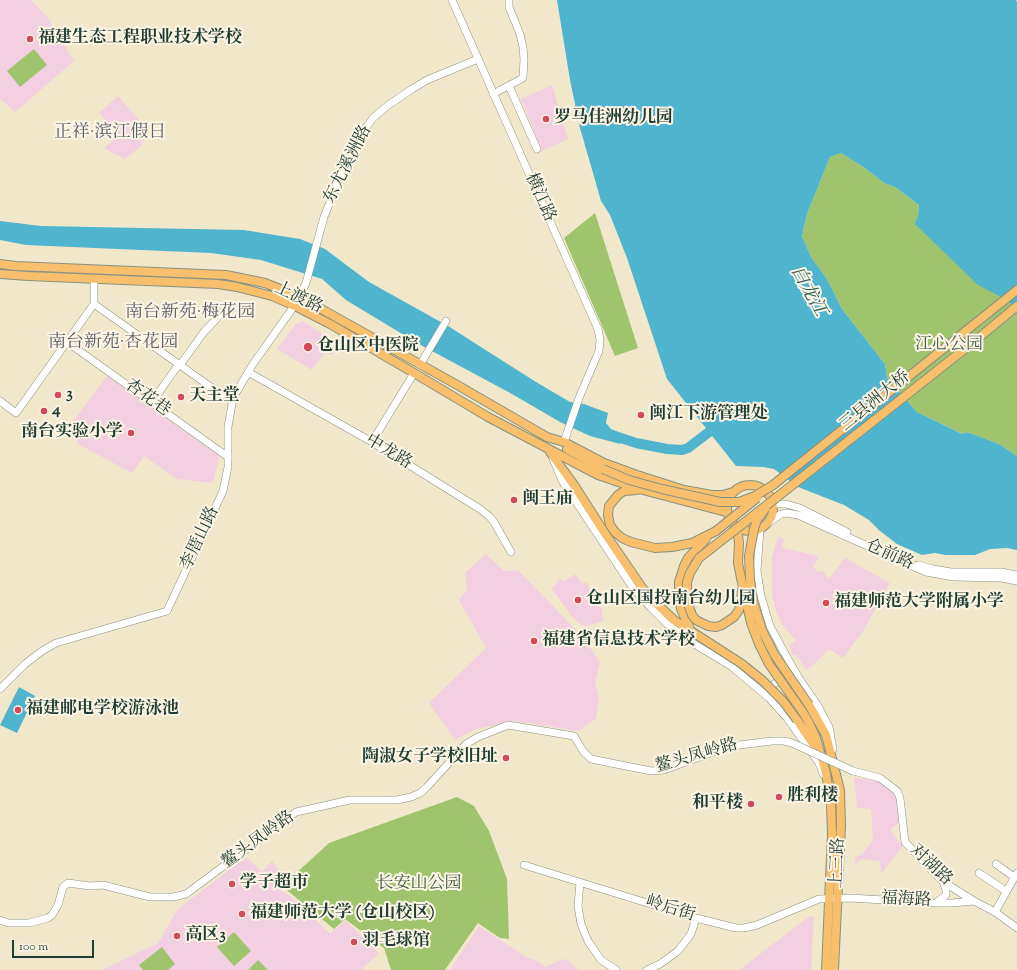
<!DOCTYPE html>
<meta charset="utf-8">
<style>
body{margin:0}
#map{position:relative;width:1017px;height:970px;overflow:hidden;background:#f1e8cc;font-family:"Sorts Mill Goudy",serif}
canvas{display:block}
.scale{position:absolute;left:12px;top:940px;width:82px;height:18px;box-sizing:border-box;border:2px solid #1f3d34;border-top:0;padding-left:5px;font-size:12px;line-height:14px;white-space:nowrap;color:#1f3d34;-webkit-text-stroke:3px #fcf5e5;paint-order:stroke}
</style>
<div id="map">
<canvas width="1017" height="970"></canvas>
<div class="scale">100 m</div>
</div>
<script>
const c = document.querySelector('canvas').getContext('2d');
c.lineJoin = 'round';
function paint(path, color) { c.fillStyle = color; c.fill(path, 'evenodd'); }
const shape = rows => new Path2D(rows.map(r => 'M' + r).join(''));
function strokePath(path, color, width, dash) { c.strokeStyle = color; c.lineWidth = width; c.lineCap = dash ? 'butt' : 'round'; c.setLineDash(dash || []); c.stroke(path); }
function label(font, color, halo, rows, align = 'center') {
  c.font = font + ' "Sorts Mill Goudy","Noto Serif SC",serif'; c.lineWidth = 4; c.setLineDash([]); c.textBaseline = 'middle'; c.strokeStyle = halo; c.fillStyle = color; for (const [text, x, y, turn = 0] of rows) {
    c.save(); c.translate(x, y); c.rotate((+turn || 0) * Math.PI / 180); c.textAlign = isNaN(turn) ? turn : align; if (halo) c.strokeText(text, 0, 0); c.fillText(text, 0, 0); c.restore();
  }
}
const built = shape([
 [0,0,31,0,47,17,74,61,15,112,0,99],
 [552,85,568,139,542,151,521,99],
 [118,96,145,127,142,145,125,159,104,148,119,135,99,113],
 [302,321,339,344,331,355,325,352,312,370,277,349,295,325],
 [107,376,219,456,214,480,211,483,177,479,144,456,132,473,78,444,72,423],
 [779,536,784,539,782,548,819,556,813,567,818,572,822,571,829,579,845,558,890,583,863,631,843,658,829,649,814,664,806,670,796,654,793,656,789,645,796,640,783,626,776,612,772,595,772,558,775,546],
 [486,554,504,571,518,570,581,635,600,662,595,684,599,698,596,719,577,731,516,721,476,729,455,740,429,703,486,648,459,600,467,589,465,573],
 [576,574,582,584,586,582,602,610,603,621,586,626,581,625,573,618,552,589,560,578,564,581],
 [854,778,876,780,884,784,892,791,897,799,900,821,890,830,903,846,881,874,880,861,861,859,855,865,855,858,862,854,873,840,871,809,857,808],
 [246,857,262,872,272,861,286,881,279,889,292,897,330,934,345,920,379,953,363,968,365,970,102,970,158,943,178,909],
 [810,916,814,917,811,970,739,970],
 [479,926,526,957,541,963,545,967,563,959,567,960,578,970,450,970]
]);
const green = shape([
 [34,49,47,65,20,87,7,71],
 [841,153,865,168,884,183,895,187,919,205,918,216,1007,300,1017,311,1017,456,999,444,967,432,962,434,917,412,887,378,885,364,842,309,827,279,811,257,802,236,807,214,830,157],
 [595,213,638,348,615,356,564,238],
 [457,797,474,806,489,831,507,879,509,939,500,938,478,923,445,970,391,970,384,948,345,919,334,929,282,886,329,843],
 [234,932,251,951,234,966,217,947],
 [162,947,175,964,168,970,143,970,139,965],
 [258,960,268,970,248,970]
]);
const water = shape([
 [557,0,1016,0,1017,2,1017,311,1007,300,978,285,915,224,918,216,919,205,895,187,884,183,865,168,841,153,830,157,807,214,802,236,811,257,827,279,842,309,885,364,887,378,917,412,962,434,967,432,999,444,1017,456,1017,550,1007,548,990,549,975,555,946,555,935,553,922,555,897,544,880,531,869,520,844,505,798,487,774,469,763,467,736,466,667,379,627,258,610,215,601,201,591,166,580,128,570,80],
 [0,221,41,226,244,230,300,239,325,249,369,282,448,326,536,382,570,402,584,404,608,413,606,423,611,429,624,435,620,444,590,436,560,422,512,394,417,343,346,300,322,279,261,260,211,253,26,245,0,240],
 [19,687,35,696,17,733,0,725]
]);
const river = shape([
 [609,434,636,443,667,449,682,450,688,448,709,432,720,426]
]);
const minor = shape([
 [452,0,598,329,600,340,599,351,579,398,564,442],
 [509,86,537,149],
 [493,94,523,78,524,59,523,47,520,34,509,7,509,0],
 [94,304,232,402],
 [67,342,228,457],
 [180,365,204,332,224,311],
 [420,365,446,321],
 [248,372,372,442,480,509,489,516,494,522,511,552],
 [0,401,16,413,94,304,94,279],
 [152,402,179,364],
 [372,442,414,373],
 [553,459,563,482,633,588,651,608,667,624,691,642,731,666,769,698,787,718,807,746,819,763,823,774],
 [773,504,786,504,800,508,847,532],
 [768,523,781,514,787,513,798,515,926,572,954,577,1001,578,1017,581],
 [760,529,757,571,761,596,770,626,785,654,800,680,818,706,829,727,833,749],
 [918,565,933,569,951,572,1001,572,1017,575],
 [0,689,25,664,42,651,56,643,167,611,223,491,228,467,228,427,233,398,253,364,297,302,306,283,324,217,339,180,360,136,373,118,387,106,412,89,427,80,478,59],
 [766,690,792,671],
 [853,771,880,778,897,791,900,798,905,842,942,881,974,901,995,912,1017,928],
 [996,864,1014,877],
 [524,865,696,918,736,928,744,928,757,925,819,899,849,898,936,903,952,903,974,901],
 [979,873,1006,891],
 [580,882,578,906,581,924,588,941,601,960,616,970],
 [936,903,946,895,946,890,943,881],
 [995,912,1017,873],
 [0,920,8,923,29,923,48,918,52,915,58,905,63,887,68,883,90,886,103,885,150,897,173,897,186,894,296,812,350,800,397,800,411,797,420,793,427,787,466,744,478,737,508,725,574,736,583,751,591,759,651,771,664,770,724,748,739,745,772,741,784,741,792,743],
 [647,970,660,964,678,951,691,934,696,918]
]);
const major = shape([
 [0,264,16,266,226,275,265,283,300,297,459,386,547,437,564,442,604,463,637,475,684,490,712,495,723,495,733,492],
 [0,274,28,276,218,284,237,287,272,296,295,306,330,324,414,373,488,417,598,475,639,489,726,512],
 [567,449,603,469],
 [550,452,574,485,604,532,643,589,660,607,675,621,691,631],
 '727 508a23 23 0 1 1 46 0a23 23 0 1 1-46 0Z',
 [773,485,1017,290],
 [637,490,624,491,618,495,609,506,608,515,610,525,615,532,622,538,631,542,655,548,672,547,692,543,716,531],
 [781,494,976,340,1017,306],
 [737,528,739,543,738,563,741,578],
 [691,631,681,609,679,592,679,582,684,566,688,558,706,539],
 [809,705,826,735,840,790,841,825,834,970],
 [802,711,808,721,816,738,826,773,831,805,832,833,826,970],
 [797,720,815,747]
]);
const minorBridge = shape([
 [792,743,853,771]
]);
const majorBridge = shape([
 [603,469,629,480,662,489,720,502,739,502,755,496,773,485],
 [765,509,757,520,754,529,749,556,750,580,753,601,762,630,774,654,809,705],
 [716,531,757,498],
 [741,578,751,623,759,644,769,664,802,711],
 [742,588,741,602,739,610,734,617,722,625,716,627,708,626,696,620,692,615,687,601,687,582,690,573,699,558,781,494],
 [691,631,742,664,763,681,783,701,797,720]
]);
const markers = [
 [30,39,4,"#d1495b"],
 [546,119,4,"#d1495b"],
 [308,347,5,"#d1495b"],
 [58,395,4,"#d1495b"],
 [181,397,4,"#d1495b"],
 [44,411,4,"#d1495b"],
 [641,415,4,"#d1495b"],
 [131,433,4,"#d1495b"],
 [514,500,4,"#d1495b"],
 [578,600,4,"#d1495b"],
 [826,603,4,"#d1495b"],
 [534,641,4,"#d1495b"],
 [18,710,4,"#d1495b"],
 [506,758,4,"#d1495b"],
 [779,797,4,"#d1495b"],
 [751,804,4,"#d1495b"],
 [232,884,4,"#d1495b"],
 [242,914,4,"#d1495b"],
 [177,936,4,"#d1495b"],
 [354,942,4,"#d1495b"]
];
const poiNames = [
 ["福建生态工程职业技术学校",38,39],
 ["罗马佳洲幼儿园",554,119],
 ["仓山区中医院",317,347],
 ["3",66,395],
 ["天主堂",189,397],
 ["4",52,411],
 ["闽江下游管理处",649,415],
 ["南台实验小学",123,433,"right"],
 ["闽王庙",522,500],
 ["仓山区国投南台幼儿园",586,600],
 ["福建师范大学附属小学",834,603],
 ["福建省信息技术学校",542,641],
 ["福建邮电学校游泳池",26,710],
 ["陶淑女子学校旧址",498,758,"right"],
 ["胜利楼",787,797],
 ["和平楼",743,804,"right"],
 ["学子超市",240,884],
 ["福建师范大学 (仓山校区)",250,914],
 ["高区3",185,936],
 ["羽毛球馆",362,942]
];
const streetNames = [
 ["东尤溪洲路",349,165,-63],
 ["横江路",539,198,66],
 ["上渡路",298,299,26],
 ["杏花巷",147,399,35],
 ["三县洲大桥",876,402,-39],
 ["中龙路",388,453,31],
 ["李厝山路",201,539,-65],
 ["仓前路",889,556,24],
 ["鳌头凤岭路",697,757,-16],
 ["鳌头凤岭路",259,841,-36],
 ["上三路",839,863,-87],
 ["对湖路",930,866,43],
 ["福海路",906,901,3],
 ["岭后街",670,910,17]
];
const parkNames = [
 ["江心公园",949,346],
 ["长安山公园",419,885]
];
const neighbourhoodNames = [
 ["正祥·滨江假日",110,134],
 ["南台新苑·梅花园",190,314],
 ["南台新苑·杏花园",113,344]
];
const waterNames = [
 ["白龙江",807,292,61]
];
paint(built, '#f2cfe1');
paint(green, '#a0c46e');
paint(water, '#4fb4ce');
strokePath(river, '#4fb4ce', 10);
strokePath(minor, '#889280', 8);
strokePath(major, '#889280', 10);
strokePath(minor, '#fff', 7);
strokePath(major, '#f8bf6c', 8);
strokePath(minorBridge, '#889280', 8, []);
strokePath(majorBridge, '#889280', 10, []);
strokePath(minorBridge, '#fff', 7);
strokePath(majorBridge, '#f8bf6c', 8);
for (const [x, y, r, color] of markers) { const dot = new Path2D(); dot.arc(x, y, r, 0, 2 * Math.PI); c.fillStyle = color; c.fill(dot); strokePath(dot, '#fcf5e5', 1.5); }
label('bold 17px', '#1f3d34', '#fcf5e5', poiNames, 'left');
label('17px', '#1f3d34', '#fcf5e5', streetNames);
label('17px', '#3f5f42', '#fcf5e5', parkNames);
label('18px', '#5c606e', '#fcf5e5', neighbourhoodNames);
label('italic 18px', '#2b5b5a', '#fcf5e5', waterNames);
</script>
